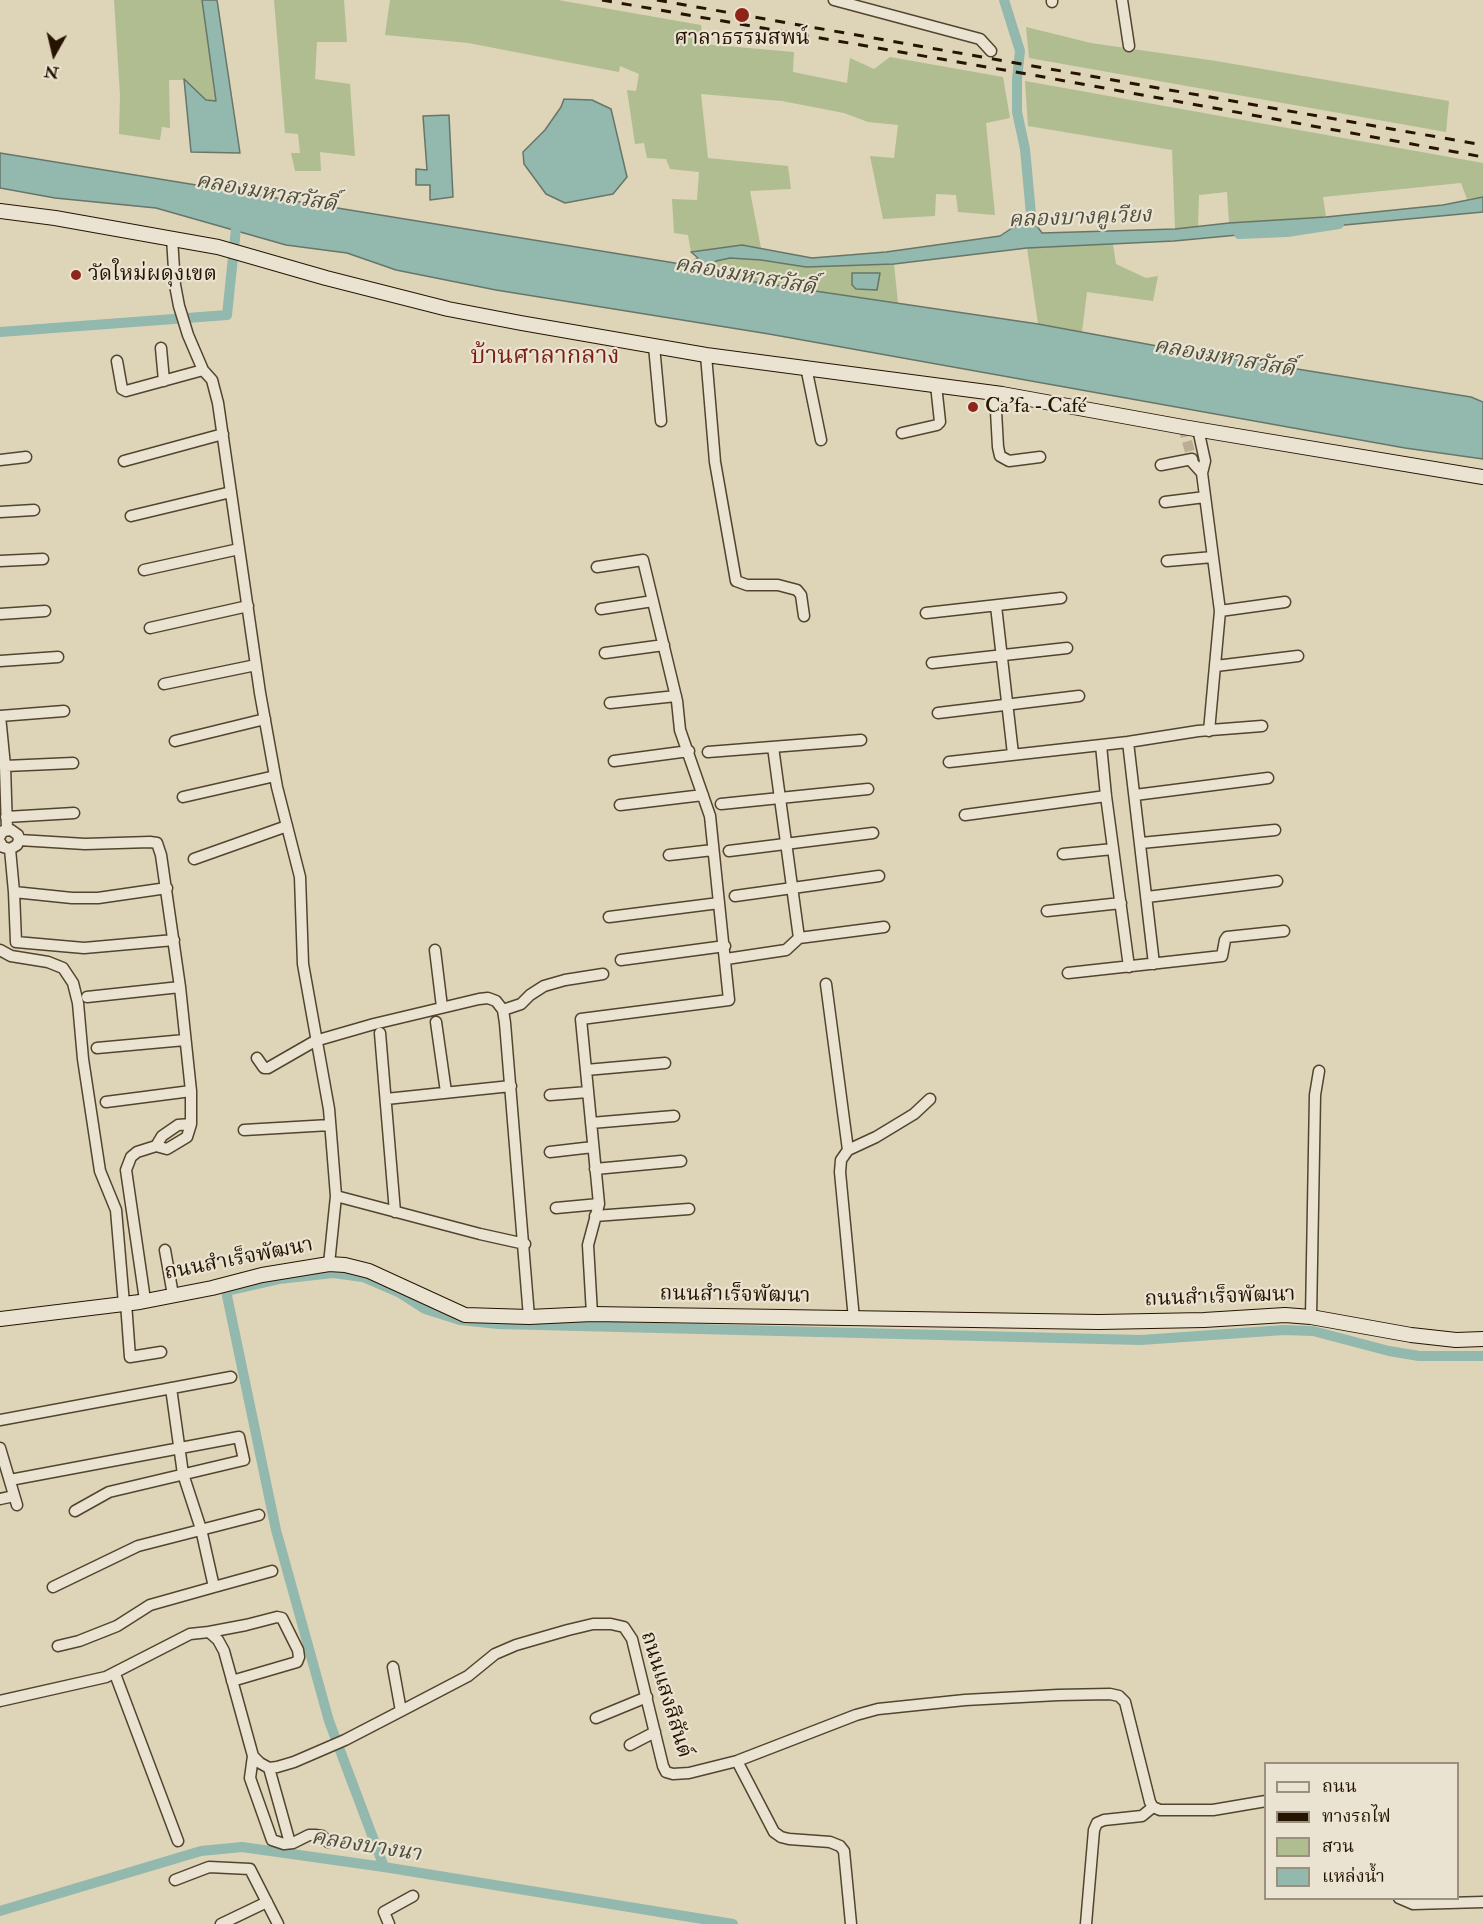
<!DOCTYPE html>
<meta charset="utf-8">
<style>
body{margin:0}
#map{position:relative;width:1483px;height:1924px;overflow:hidden;background:#ded4b8;font-family:"IM FELL Double Pica","Noto Serif Thai",serif}
canvas{display:block}
.legend{position:absolute;left:1264px;top:1762px;width:195px;height:138px;box-sizing:border-box;background:#eae3d1;border:2px solid #9b907d;margin:0;padding:8px 10px;list-style:none;font-size:18px;color:#251400}
.legend li{display:flex;align-items:center;gap:12px;height:30px}
.legend b{width:30px;border:2px solid #9b907d}
.north{position:absolute;left:24px;top:24px;width:60px;height:60px;-webkit-text-stroke:4px #eae3d1;paint-order:stroke;rotate:188deg;font-size:16px;font-weight:700;line-height:24px;text-align:center;color:#251400}
.north::after{content:'';display:block;margin:auto;width:21px;height:27px;background:#251400;clip-path:polygon(50% 0,100% 100%,50% 72%,0 100%)}
</style>
<div id="map">
<canvas width="1483" height="1924"></canvas>
<ul class="legend">
<li><b style="height:8px;background:#eae3d1"></b>ถนน</li>
<li><b style="height:8px;background:#251400"></b>ทางรถไฟ</li>
<li><b style="height:16px;background:#b0bd90"></b>สวน</li>
<li><b style="height:16px;background:#93b8ae"></b>แหล่งน้ำ</li>
</ul>
<div class="north">N</div>
</div>
<script>
const c = document.querySelector('canvas').getContext('2d');
c.lineJoin = 'round';
function paint(path, color) { c.fillStyle = color; c.fill(path, 'evenodd'); }
const shape = rows => new Path2D(rows.map(r => 'M' + r).join(''));
function strokePath(path, color, width, dash) { c.strokeStyle = color; c.lineWidth = width; c.lineCap = dash ? 'butt' : 'round'; c.setLineDash(dash || []); c.stroke(path); }
function label(font, color, halo, rows, align = 'center') {
  c.font = font + ' "IM FELL Double Pica","Noto Serif Thai",serif'; c.lineWidth = 4.5; c.setLineDash([]); c.textBaseline = 'middle'; c.strokeStyle = halo; c.fillStyle = color; for (const [text, x, y, turn = 0] of rows) {
    c.save(); c.translate(x, y); c.rotate((+turn || 0) * Math.PI / 180); c.textAlign = isNaN(turn) ? turn : align; if (halo) c.strokeText(text, 0, 0); c.fillText(text, 0, 0); c.restore();
  }
}
const green = shape([
 [114,0,202,0,216,101,206,100,184,80,169,80,170,128,162,127,160,140,119,134,120,95],
 [274,0,344,0,347,42,317,42,315,79,350,84,355,156,320,152,321,171,295,171,291,153,300,153,298,134,285,133],
 [390,0,558,0,701,25,703,44,794,52,793,72,847,83,850,58,874,69,890,57,1003,77,1010,118,986,123,995,215,958,212,956,195,936,194,935,216,883,219,870,156,894,158,898,125,868,122,844,113,782,101,701,94,708,158,788,166,791,189,750,191,761,248,742,245,691,252,688,235,674,233,672,199,697,200,699,172,670,169,666,159,647,158,644,143,635,144,627,90,636,91,639,74,620,66,619,72,468,43,385,35],
 [1026,27,1091,43,1216,61,1449,101,1446,132,1029,58],
 [1025,81,1483,163,1483,197,1467,199,1461,183,1323,197,1326,217,1229,223,1227,192,1199,195,1198,227,1175,229,1172,150,1028,126],
 [1113,244,1116,264,1146,278,1158,276,1153,301,1087,292,1082,332,1038,324,1027,248],
 [730,258,761,260,806,267,894,264,898,303,707,275,716,261]
]);
const water = shape([
 [202,0,217,0,240,153,191,152,184,79,206,100,216,101,202,0],
 [564,99,592,100,611,109,627,177,613,194,565,203,546,194,524,164,523,152,545,130,561,107,564,99],
 [449,115,453,197,430,200,430,185,416,185,416,169,427,170,423,116,449,115],
 [0,153,687,265,698,258,691,252,742,245,812,258,886,252,1000,236,1021,222,1037,226,1042,233,1175,229,1229,223,1326,217,1443,205,1483,197,1483,212,1174,241,1027,248,894,264,806,267,761,260,730,258,716,261,707,275,1038,324,1179,350,1471,397,1483,402,1483,459,1405,448,769,334,496,290,396,270,347,253,286,245,156,208,55,198,0,188,0,153],
 [852,273,880,273,877,290,856,289,852,285,852,273]
]);
const canal = shape([
 [1004,0,1020,51,1017,79,1017,112,1025,149,1031,214,1029,239],
 [1239,234,1287,232,1339,224],
 [0,332,227,315,237,219],
 [384,1867,329,1721,276,1530,226,1291,279,1279,333,1273,363,1277,400,1293,425,1309,460,1320,498,1324,1141,1340,1284,1330,1313,1331,1389,1351,1419,1356,1483,1356],
 [0,1911,201,1851,242,1847,384,1867,733,1924]
]);
const streetTunnel = shape([
 [1183,427,1192,459]
]);
const street = shape([
 [834,0,980,39,991,51],
 [1052,0,1052,2],
 [1122,0,1129,46],
 [172,238,175,285,179,306,188,335,203,370,212,380,218,403,260,693,277,787,300,877,303,964,329,1109,336,1196,329,1264],
 [654,346,661,421],
 [161,348,164,381],
 [706,355,715,462,736,581,747,585,778,585,797,590,801,595,804,616],
 [117,361,122,389,126,391,203,370],
 [806,367,821,440],
 [995,393,998,447,1000,456,1009,461,1040,457],
 [1198,429,1205,461,1202,473,1220,611,1209,731],
 [902,433,937,425,940,422,936,385],
 [0,460,26,457],
 [124,461,223,434],
 [1161,465,1192,459,1193,463,1202,473],
 [1165,502,1205,497],
 [0,512,34,510],
 [131,516,231,492],
 [0,561,43,559],
 [1167,561,1213,557],
 [144,570,239,549],
 [996,606,1013,754],
 [601,609,653,601],
 [1220,611,1285,602],
 [926,613,1061,598],
 [0,614,45,611],
 [150,628,248,606],
 [605,653,664,645],
 [0,661,58,657],
 [932,663,1067,648],
 [1216,666,1298,656],
 [164,684,256,665],
 [610,703,676,696],
 [938,713,1079,696],
 [0,716,5,766,7,830],
 [0,716,64,711],
 [175,741,265,719],
 [1128,742,1154,964],
 [1101,745,1106,796,1129,967],
 [708,752,861,740],
 [614,761,689,751],
 [949,762,1128,742,1198,731,1262,726],
 [5,766,73,763],
 [1135,795,1268,778],
 [183,797,275,776],
 [721,804,868,789],
 [620,805,703,795],
 [965,815,1106,796],
 [6,817,74,813],
 [0,836,3,831,11,830,18,835,19,840,17,845,10,849,3,847,0,842],
 [19,840,85,844,150,842,157,843,161,855,180,987,191,1091,191,1124,187,1137,167,1149,156,1146,137,1152,131,1157,126,1170,145,1300],
 [1141,843,1275,830],
 [10,849,14,892,16,942,84,948,174,940],
 [729,851,873,833],
 [1063,854,1113,849],
 [669,855,713,850],
 [194,859,287,826],
 [14,892,72,898,98,898,167,888],
 [735,896,879,876],
 [1147,897,1277,881],
 [1047,911,1121,903],
 [609,917,719,903],
 [799,938,884,927],
 [0,950,11,956,48,962,63,968,73,983,78,1003,83,1059,100,1171,116,1210,124,1304],
 [435,950,442,1007],
 [726,959,786,950,799,938,773,747],
 [621,960,725,946],
 [1068,973,1222,956,1225,940,1227,937,1284,931],
 [826,984,848,1150,841,1160,840,1172,854,1319],
 [87,997,180,987],
 [503,1010,521,1004,530,995,544,986,565,980,603,974],
 [436,1022,446,1092],
 [380,1033,395,1212],
 [97,1048,185,1040],
 [257,1058,264,1068,268,1068,315,1041,374,1024,479,999,488,998,496,1001,503,1010,505,1023,529,1317],
 [586,1070,665,1063],
 [550,1095,588,1092],
 [386,1099,511,1086],
 [106,1102,191,1091],
 [591,1123,674,1116],
 [244,1130,330,1125],
 [156,1146,162,1136,178,1125,191,1124],
 [848,1150,876,1137,914,1114,930,1099],
 [550,1152,593,1147],
 [595,1169,681,1161],
 [336,1196,480,1234,525,1244],
 [556,1208,599,1204],
 [595,1216,689,1209],
 [165,1250,173,1295],
 [126,1303,130,1357,161,1352],
 [592,1314,588,1245,599,1204,581,1019,729,1000,710,816,680,730,677,701,643,560,597,567],
 [1311,1317,1315,1095,1319,1071],
 [0,1420,231,1377],
 [0,1448,17,1505],
 [10,1480,239,1437,244,1460,109,1492,75,1511],
 [0,1499,14,1496],
 [53,1587,138,1546,259,1515],
 [214,1587,272,1571],
 [209,1632,246,1625,277,1617,282,1618,298,1650,299,1657,297,1662,232,1681],
 [58,1646,79,1641,117,1626,150,1605,214,1587,201,1529,183,1474,171,1388],
 [393,1667,401,1711],
 [115,1674,178,1841],
 [0,1701,106,1677,190,1634,209,1632,218,1640,224,1651,253,1756,260,1763,269,1768,277,1767,294,1762,345,1740,401,1711,468,1676,495,1654,516,1645,568,1630,593,1624,611,1624,624,1627,632,1639,663,1766,666,1772,673,1774,689,1773,737,1761,856,1715,878,1709,965,1700,1058,1695,1110,1694,1119,1696,1125,1702,1150,1802,1153,1807,1160,1810,1213,1810,1266,1801],
 [596,1718,647,1697],
 [630,1745,655,1732],
 [253,1756,250,1778,272,1840,284,1844,293,1843,309,1835,315,1835,322,1836,328,1842],
 [737,1761,774,1832,781,1837,789,1839,830,1842,840,1846,844,1851,851,1924],
 [269,1768,290,1843],
 [175,1880,209,1867,250,1869,278,1924],
 [1399,1898,1413,1904,1483,1902],
 [221,1924,267,1902],
 [389,1924,384,1912,413,1896],
 [1086,1924,1094,1830,1097,1823,1104,1820,1142,1816,1153,1807]
]);
const secondary = shape([
 [0,211,55,218,218,247,326,278,448,309,521,323,706,355,1002,394,1183,427,1483,477],
 [0,1319,140,1302,212,1288,262,1275,329,1264,345,1265,369,1271,465,1315,529,1317,592,1314,1099,1322,1204,1320,1285,1315,1311,1317,1411,1335,1456,1340,1483,1339]
]);
const rail = shape([
 [602,0,1027,74,1483,157],
 [657,0,1483,145]
]);
const markers = [
 [742,15,8,"#8f2418"],
 [76,275,6,"#8f2418"],
 [973,407,6,"#8f2418"]
];
const poiNames = [
 ["ศาลาธรรมสพน์",742,39,"center"],
 ["วัดใหม่ผดุงเขต",88,275],
 ["Ca’fa - Café",985,407]
];
const streetNames = [
 ["ถนนสำเร็จพัฒนา",239,1260,-11],
 ["ถนนสำเร็จพัฒนา",735,1296,1],
 ["ถนนสำเร็จพัฒนา",1220,1298,-2],
 ["ถนนแสงสีสันต์",665,1695,73]
];
const waterNames = [
 ["คลองมหาสวัสดิ์",266,194,10],
 ["คลองบางคูเวียง",1080,219,-2],
 ["คลองมหาสวัสดิ์",745,277,10],
 ["คลองมหาสวัสดิ์",1224,359,10],
 ["คลองบางนา",366,1847,9]
];
const quarterNames = [
 ["บ้านศาลากลาง",545,358]
];
paint(green, '#b0bd90');
paint(water, '#93b8ae');
strokePath(water, '#677668', 1.5);
strokePath(canal, '#93b8ae', 10);
strokePath(streetTunnel, '#b9ae93', 10, [10, 5]);
strokePath(street, '#53442e', 13);
strokePath(secondary, '#251400', 16);
strokePath(street, '#eae3d1', 10);
strokePath(secondary, '#eae3d1', 14);
strokePath(rail, '#251400', 3, [10, 10]);
for (const [x, y, r, color] of markers) { const dot = new Path2D(); dot.arc(x, y, r, 0, 2 * Math.PI); c.fillStyle = color; c.fill(dot); strokePath(dot, '#eae3d1', 2); }
label('21px', '#251400', '#eae3d1', poiNames, 'left');
label('21px', '#251400', '#eae3d1', streetNames);
label('italic 22px', '#4c4d3d', '#eae3d1', waterNames);
label('24px', '#7a1f14', '#eae3d1', quarterNames);
</script>
